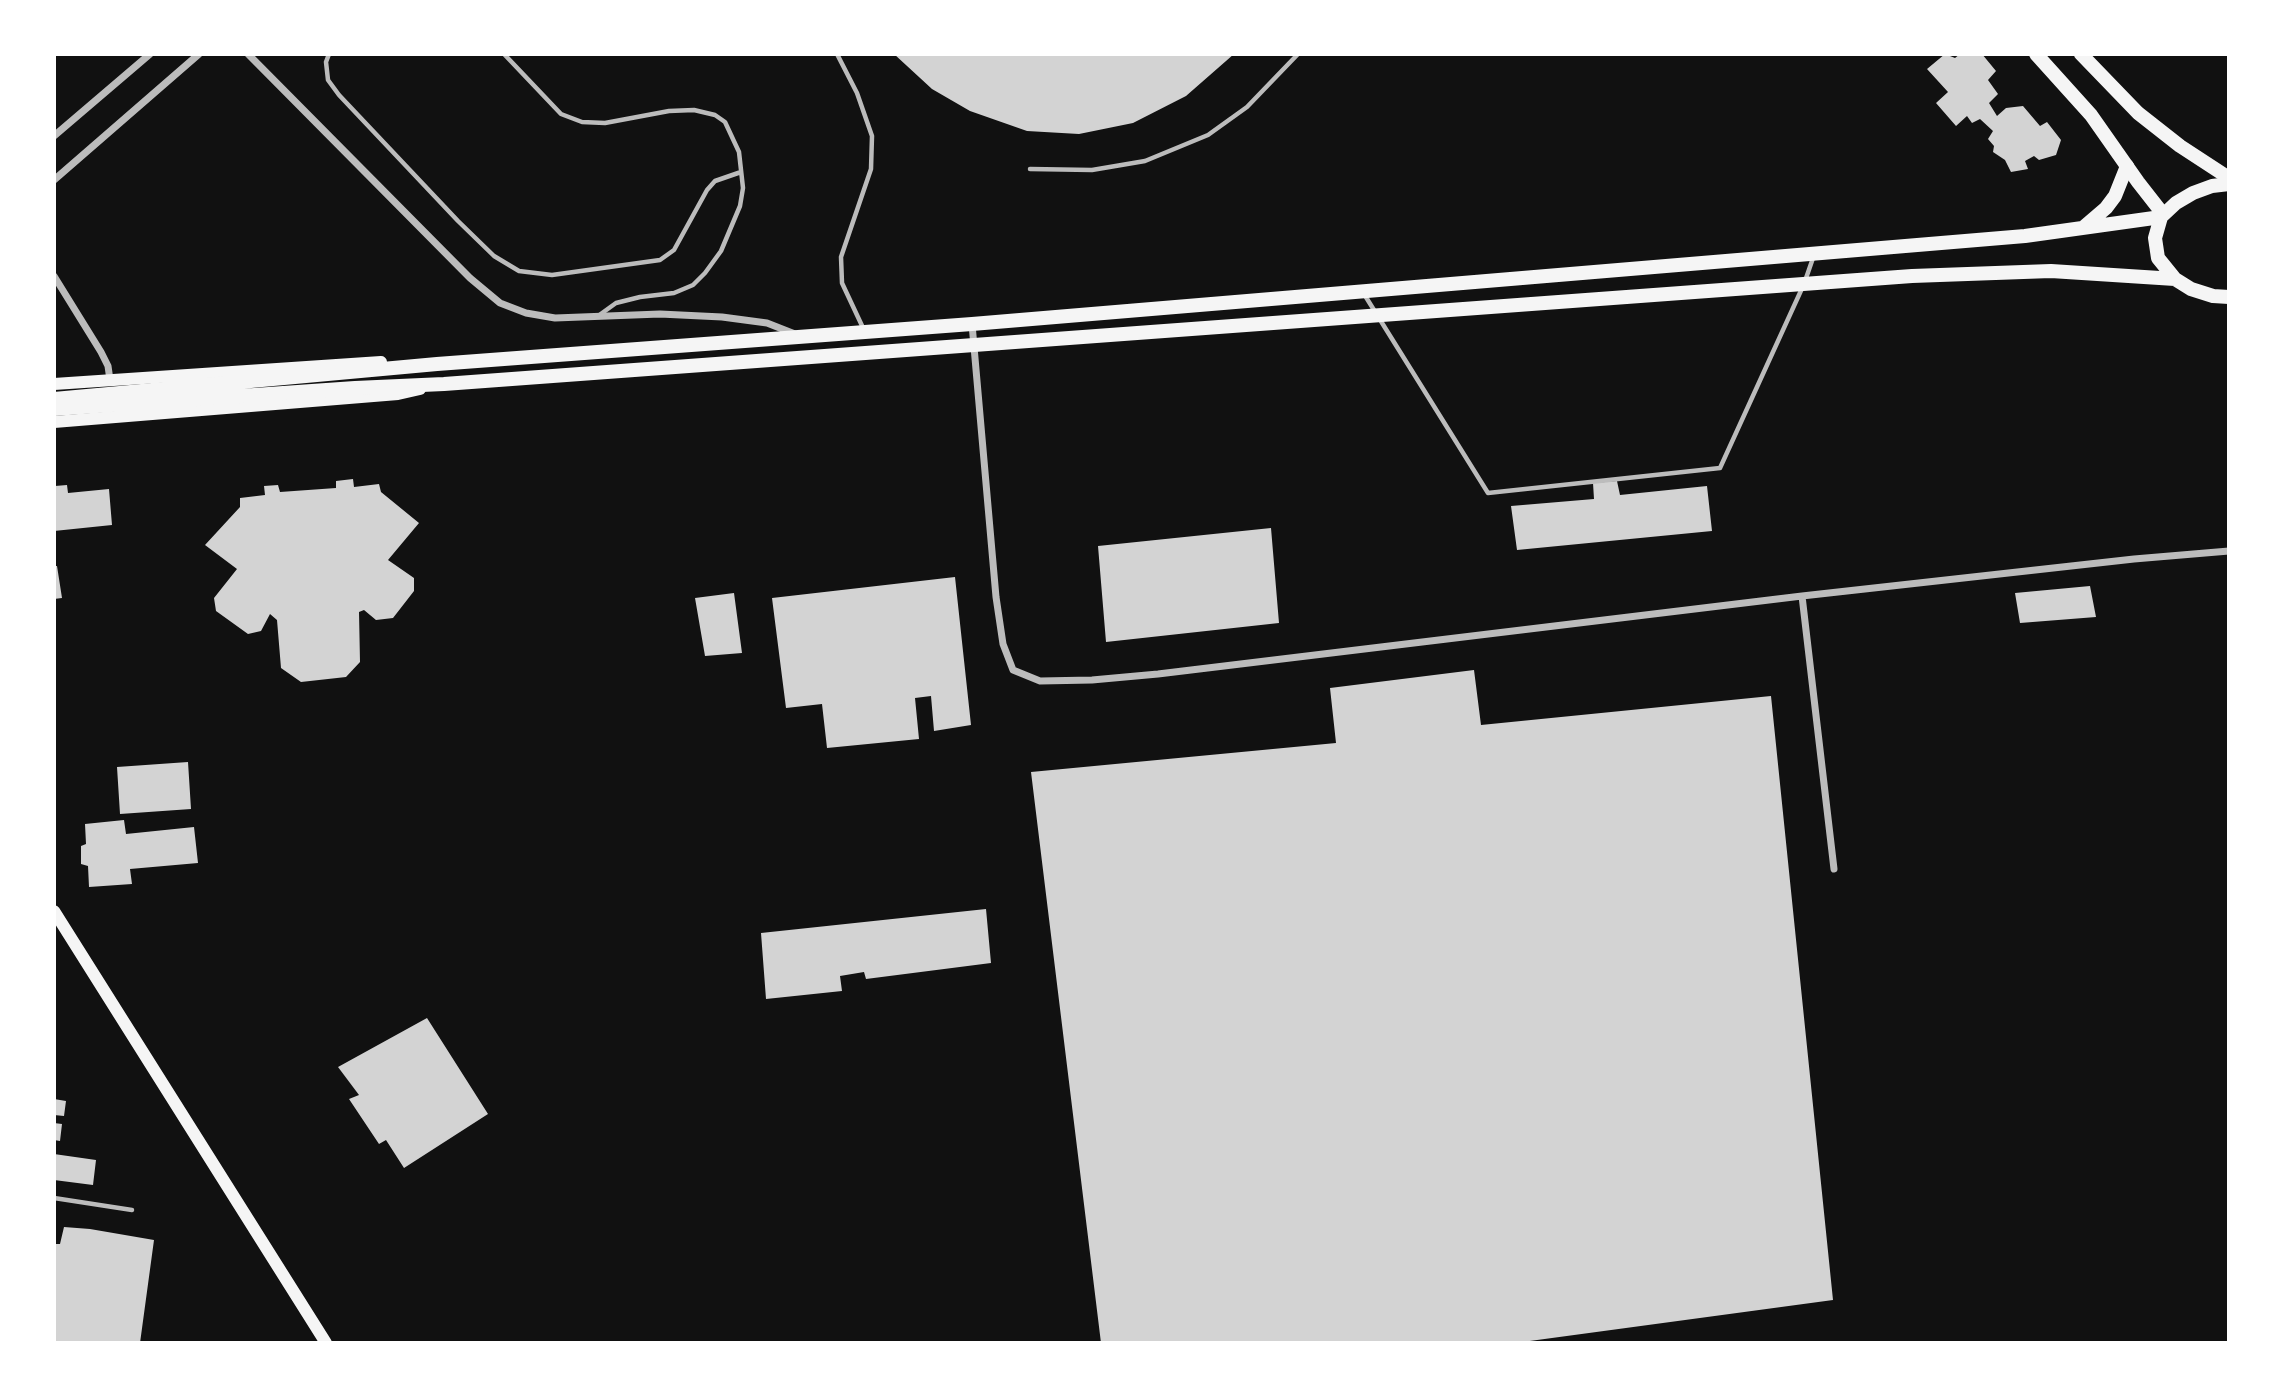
<!DOCTYPE html>
<style>
body{margin:0}
#map{position:relative;width:2283px;height:1397px;overflow:hidden;background:#111;font-family:Bitter,serif}
canvas{display:block}
.frame{position:absolute;inset:0;border:56px solid #fff;pointer-events:none}
</style>
<div id="map">
<canvas width="2283" height="1397"></canvas>
<div class="frame"></div>
</div>
<script>
const c = document.querySelector('canvas').getContext('2d');
c.lineJoin = 'round';
function paint(path, color) { c.fillStyle = color; c.fill(path, 'evenodd'); }
const shape = rows => new Path2D(rows.map(r => 'M' + r).join(''));
function strokePath(path, color, width, dash) { c.strokeStyle = color; c.lineWidth = width; c.lineCap = dash ? 'butt' : 'round'; c.setLineDash(dash || []); c.stroke(path); }
const building = shape([
 [894,54,1056,55,1234,54,1186,96,1133,123,1079,134,1027,131,970,111,932,89],
 [1945,54,1955,58,1960,54,1982,54,1996,71,1988,80,1998,94,1989,103,1997,116,2006,108,2023,106,2040,126,2047,122,2061,140,2056,155,2039,160,2034,156,2025,161,2028,169,2011,172,2005,160,1993,152,1994,146,1988,139,1993,131,1980,119,1972,123,1967,116,1956,126,1936,103,1948,92,1927,69],
 [353,479,354,487,379,484,381,492,419,523,388,560,414,578,414,591,393,618,376,620,364,610,359,612,360,662,346,677,301,682,281,668,277,620,270,614,261,631,248,634,216,611,214,598,237,569,205,545,240,507,240,498,265,495,264,486,278,485,280,492,336,488,336,481],
 [1617,481,1620,495,1707,486,1712,531,1517,550,1511,506,1594,499,1593,483],
 [67,485,68,493,109,489,112,525,54,531,55,486],
 [1271,528,1279,623,1106,642,1098,546],
 [54,566,57,566,62,598,54,599],
 [955,577,971,725,934,731,931,696,915,698,919,739,827,748,822,704,786,708,772,598],
 [2090,586,2096,617,2020,623,2015,593],
 [734,593,742,653,705,656,695,598],
 [1474,670,1481,725,1771,696,1833,1300,1515,1343,1101,1343,1031,772,1336,743,1330,688],
 [188,762,191,809,120,814,117,767],
 [124,820,126,834,194,827,198,863,130,869,132,884,89,887,88,866,81,864,81,846,86,844,85,824],
 [986,909,991,963,866,979,864,972,840,976,842,991,766,999,761,933],
 [427,1018,488,1114,404,1168,386,1140,379,1144,349,1099,359,1095,338,1067],
 [54,1099,66,1101,64,1116,54,1115],
 [54,1123,62,1124,60,1141,54,1140],
 [54,1154,96,1160,93,1185,54,1180],
 [64,1227,90,1229,154,1240,140,1343,54,1343,54,1244,60,1244]
]);
const service = shape([
 [329,54,326,62,328,80,339,95,458,221,494,256,519,271,552,275,660,260,674,250,707,190,715,181,741,172],
 [504,54,561,114,582,122,605,123,669,111,694,110,715,115,725,122,739,152,743,188,740,206,721,251,705,273,693,285,674,293,640,297,616,303,598,316],
 [837,54,857,93,872,136,871,169,841,257,842,283,864,330],
 [1030,169,1092,170,1145,161,1208,135,1247,107,1298,54],
 [1364,294,1488,493,1720,468,1804,284,1813,258],
 [54,1198,132,1210]
]);
const minor = shape([
 [248,54,470,278,500,303,526,313,555,318,660,314,722,317,767,323,795,334],
 [54,136,150,54],
 [54,180,199,54],
 [54,276,101,352,108,366,110,380],
 [972,324,996,597,1003,644,1013,670,1040,681,1092,680,1158,674,1802,596,2134,559,2229,551],
 [1802,596,1834,869]
]);
const secondary = shape([
 [54,384,381,362],
 [54,422,398,394,420,389],
 [54,911,326,1343]
]);
const primary = shape([
 [2036,54,2091,115,2138,182,2163,214],
 [2081,54,2138,113,2180,146,2229,178]
]);
const trunk = shape([
 [2229,184,2212,186,2193,193,2176,203,2161,217,2155,238,2158,258,2175,279,2191,289,2213,296,2229,297],
 [2085,226,2106,208,2115,196,2127,166],
 [54,399,437,364,972,324,2025,236,2161,217],
 [54,409,355,388,444,384,1912,276,2051,271,2175,279]
]);
paint(building, '#d3d3d3');
strokePath(service, '#bcbcbc', 4.5);
strokePath(minor, '#bcbcbc', 7);
strokePath(secondary, '#f5f5f5', 12);
strokePath(primary, '#f5f5f5', 14);
strokePath(trunk, '#f5f5f5', 14);
</script>
